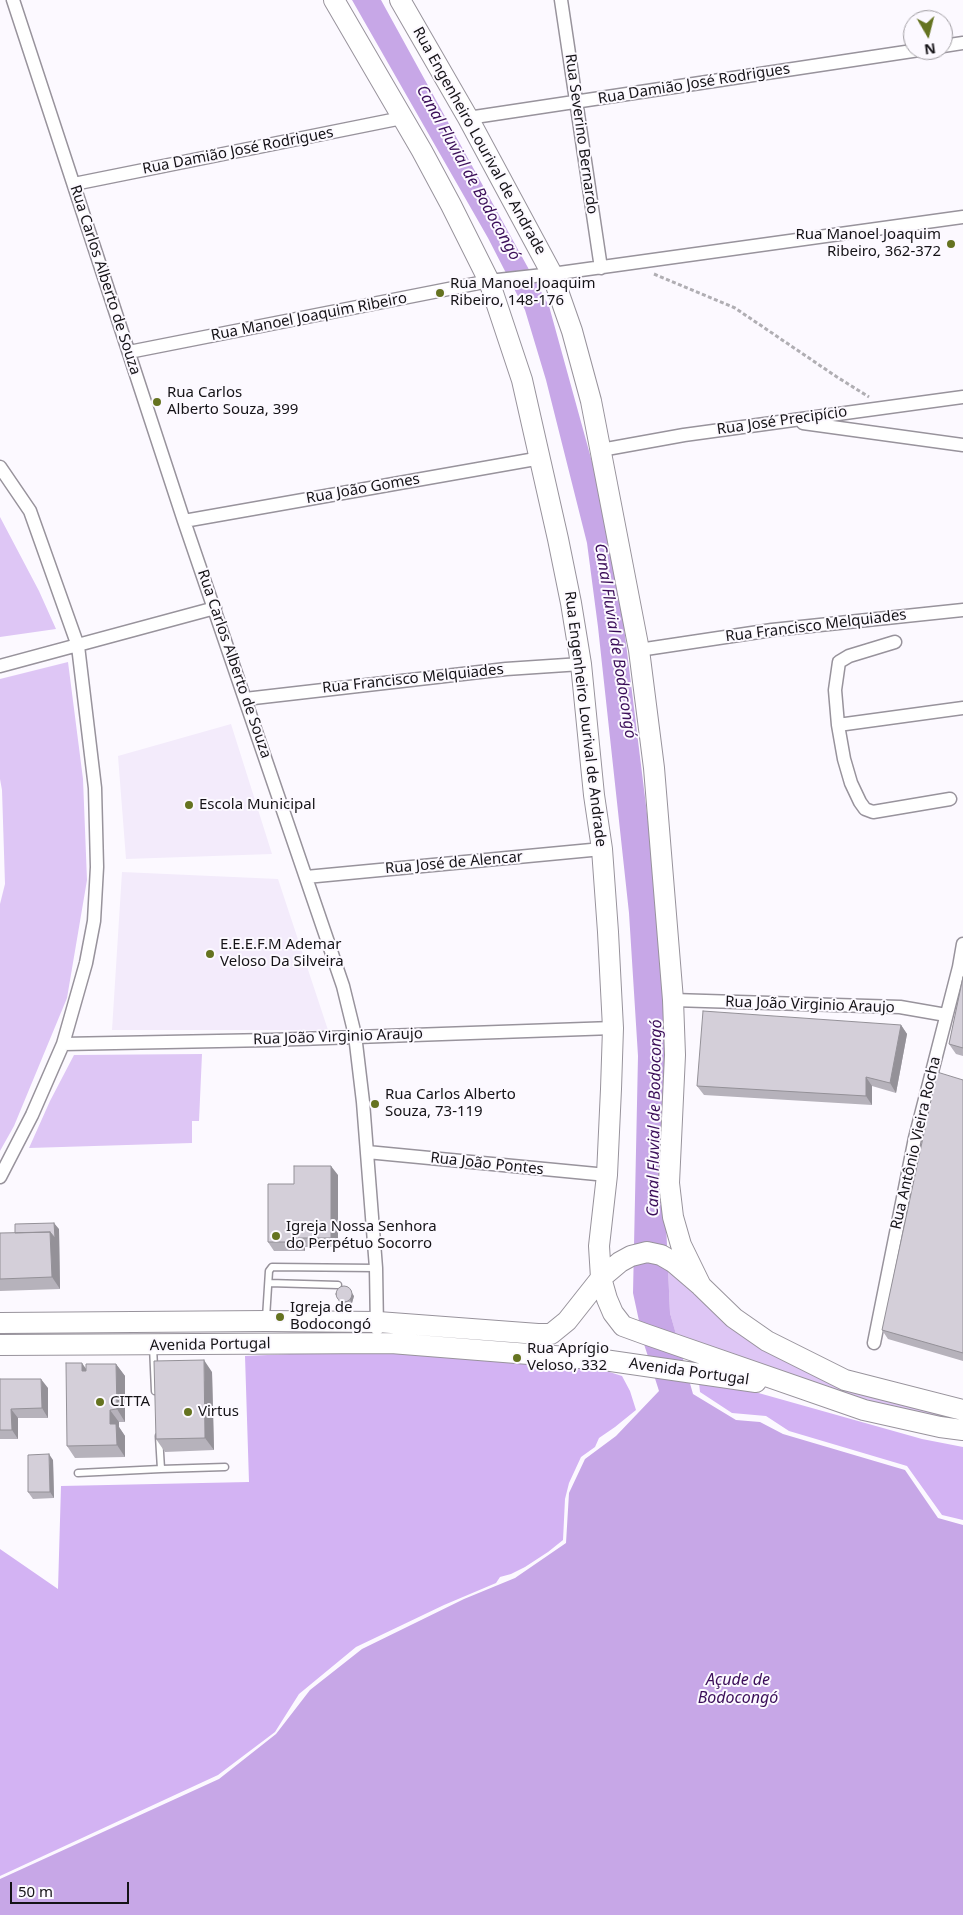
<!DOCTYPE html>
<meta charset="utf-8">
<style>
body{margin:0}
#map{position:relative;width:963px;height:1915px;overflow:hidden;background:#fcf9ff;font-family:"Noto Sans",sans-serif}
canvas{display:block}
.north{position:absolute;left:903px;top:10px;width:50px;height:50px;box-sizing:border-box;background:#fcf9ff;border:1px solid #a09da2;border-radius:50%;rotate:172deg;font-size:14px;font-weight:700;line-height:20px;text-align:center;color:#151317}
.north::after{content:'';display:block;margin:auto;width:18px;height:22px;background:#657320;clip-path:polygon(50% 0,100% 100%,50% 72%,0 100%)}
.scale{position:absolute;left:10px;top:1882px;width:119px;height:22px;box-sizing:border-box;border:2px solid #151317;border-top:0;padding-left:6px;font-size:15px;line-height:18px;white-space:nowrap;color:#151317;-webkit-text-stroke:4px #fcf9ff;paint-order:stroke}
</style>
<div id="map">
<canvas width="963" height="1915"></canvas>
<div class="north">N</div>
<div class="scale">50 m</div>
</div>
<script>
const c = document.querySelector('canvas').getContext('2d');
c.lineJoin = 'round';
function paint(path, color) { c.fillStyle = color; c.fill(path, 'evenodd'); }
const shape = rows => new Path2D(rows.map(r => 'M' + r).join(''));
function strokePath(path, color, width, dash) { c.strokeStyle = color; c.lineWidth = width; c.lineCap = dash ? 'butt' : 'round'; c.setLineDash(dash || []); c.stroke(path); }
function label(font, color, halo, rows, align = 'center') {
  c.font = font + ' "Noto Sans",sans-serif'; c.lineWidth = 4; c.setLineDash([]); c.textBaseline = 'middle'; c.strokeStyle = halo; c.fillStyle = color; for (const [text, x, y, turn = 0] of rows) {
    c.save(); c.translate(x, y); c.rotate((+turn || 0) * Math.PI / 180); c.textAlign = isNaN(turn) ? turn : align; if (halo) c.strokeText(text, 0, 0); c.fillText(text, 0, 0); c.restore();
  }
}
const built = shape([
 [231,724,272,854,126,859,118,756],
 [122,872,278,879,328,1030,112,1030]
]);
const green = shape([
 [0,517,39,591,56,629,0,637],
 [68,662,83,779,87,880,67,998,14,1126,0,1151,0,904,5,884,2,790,0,779,0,679],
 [202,1054,199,1121,192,1121,192,1143,29,1148,50,1101,74,1055],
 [668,1269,755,1341,963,1417,963,1427,901,1416,677,1338,670,1313]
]);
const forest = shape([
 [358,1351,438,1353,600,1369,622,1376,630,1391,636,1410,615,1427,599,1438,595,1447,581,1457,569,1483,565,1499,563,1540,548,1552,525,1567,511,1574,500,1577,496,1583,444,1605,356,1647,299,1694,275,1732,218,1775,0,1876,0,1549,58,1589,61,1486,249,1482,245,1356],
 [699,1383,755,1392,922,1439,963,1447,963,1520,942,1515,907,1466,789,1431,766,1416,732,1413,700,1392]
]);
const water = shape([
 [352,0,381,0,549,306,613,538,660,919,668,1058,666,1223,670,1313,693,1394,736,1420,760,1422,783,1434,905,1470,938,1518,963,1525,963,1915,0,1915,0,1879,219,1779,276,1734,310,1690,362,1649,464,1599,515,1578,566,1543,569,1493,585,1459,616,1436,659,1391,644,1344,633,1293,638,1056,629,913,598,627,587,543,546,380,525,310,488,238]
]);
const path = shape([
 [654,274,735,308,837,377,869,397]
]);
const lane = shape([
 [269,1283,338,1285],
 [266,1318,269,1271,272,1267,376,1268],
 [153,1346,155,1391],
 [161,1469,225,1467],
 [78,1473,161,1469,159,1436]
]);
const street = shape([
 [13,0,184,521,343,986,355,1035,363,1102,376,1268,377,1329],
 [561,0,601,268],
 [943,46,963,43],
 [468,118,919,50],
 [74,184,402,118],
 [129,352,489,281,552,274,963,217],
 [803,423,963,445],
 [601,450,684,435,963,397],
 [0,467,30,511,78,646,95,788,97,867,94,921,86,963,63,1044,32,1115,0,1177],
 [184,521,541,458],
 [895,642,849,656,839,662,835,690,838,725,844,759,851,783,860,802,865,809,873,812,950,799],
 [639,650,772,630,963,610],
 [0,666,215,608],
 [245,699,506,669,581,664],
 [838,725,963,708],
 [306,877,602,849],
 [673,1000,900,1007,946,1015],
 [63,1044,270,1040,613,1028],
 [367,1152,607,1175],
 [874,1343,915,1138,959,967,963,944]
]);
const primary = shape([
 [334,0,422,151,451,205,489,281,522,380,558,539,571,603,581,664,594,795,602,849,608,932,613,1028,611,1089,607,1175,599,1246,601,1278,607,1299,613,1313,623,1326,645,1334,864,1410,940,1427,963,1430],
 [400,0,468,118,552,274,572,331,591,401,639,650,654,768,673,1000,675,1055,669,1183,673,1217,681,1245,701,1286],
 [0,1323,266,1321,378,1322,538,1334,551,1334,567,1321,601,1278,620,1262,631,1256,647,1252,661,1255,673,1262,701,1286,734,1318,767,1341,845,1380,963,1410],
 [0,1345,391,1343,604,1360,756,1382]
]);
const wall = shape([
 [963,977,963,1056,956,1054,949,1044],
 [901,1025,907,1034,896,1093,872,1086,872,1105,704,1095,697,1086],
 [963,1080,963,1361,888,1339,882,1330],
 [338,1175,338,1247,305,1247,305,1251,274,1251,268,1242,294,1184],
 [59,1229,60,1289,0,1291,0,1233,15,1233],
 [354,1296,352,1303,347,1305,340,1303,338,1300],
 [116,1364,125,1376,125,1422,119,1422,119,1427,125,1436,125,1457,75,1458,67,1446,86,1368],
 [212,1372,214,1450,165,1452,156,1439],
 [0,1379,48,1388,48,1418,18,1418,18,1439,0,1439],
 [53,1460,54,1498,33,1499,28,1492]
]);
const shadedWall = shape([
 [901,1025,907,1034,896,1093,890,1083],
 [866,1077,872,1086,872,1105,866,1096],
 [331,1166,338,1175,338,1247,331,1238],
 [54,1223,59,1229,60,1289,52,1277,50,1232],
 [298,1238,305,1247,305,1251,298,1242],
 [352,1293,354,1296,352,1303,350,1300],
 [204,1360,212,1372,214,1450,205,1438],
 [82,1363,91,1376,82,1371],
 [116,1364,125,1376,125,1422,117,1409],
 [41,1379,48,1388,48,1418,42,1408],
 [11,1409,18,1418,18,1439,12,1430],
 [110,1410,119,1422,119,1427,125,1436,125,1457,117,1445,110,1424],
 [49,1454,53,1460,54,1498,50,1492]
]);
const building = shape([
 [963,977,963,1048,949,1044,963,977],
 [703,1011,901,1025,890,1083,866,1077,866,1096,697,1086,703,1011],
 [937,1072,963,1080,963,1353,882,1330,937,1072],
 [294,1166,331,1166,331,1238,298,1238,298,1242,268,1242,268,1184,294,1184,294,1166],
 [54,1223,55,1238,50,1232,15,1233,15,1224,54,1223],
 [50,1232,52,1277,0,1279,0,1233,50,1232],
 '336 1294a8 8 0 1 1 16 0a8 8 0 1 1-16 0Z',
 [204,1360,205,1438,156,1439,154,1361,204,1360],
 [66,1363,82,1363,82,1371,86,1371,86,1364,116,1364,117,1409,110,1410,110,1424,116,1424,117,1445,67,1446,66,1363],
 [0,1379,41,1379,42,1408,11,1409,12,1430,0,1430,0,1379],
 [49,1454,50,1492,28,1492,28,1455,49,1454]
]);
const markers = [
 [951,244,5,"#657320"],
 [440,293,5,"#657320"],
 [157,402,5,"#657320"],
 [189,805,5,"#657320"],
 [210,954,5,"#657320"],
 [375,1104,5,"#657320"],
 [276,1236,5,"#657320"],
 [280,1317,5,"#657320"],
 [517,1358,5,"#657320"],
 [100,1402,5,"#657320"],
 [188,1412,5,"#657320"]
];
const streetNames = [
 ["Rua Damião José Rodrigues",694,84,-9],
 ["Rua Severino Bernardo",581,134,82],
 ["Rua Engenheiro Lourival de Andrade",479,141,61],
 ["Rua Damião José Rodrigues",238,151,-11],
 ["Rua Carlos Alberto de Souza",105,280,72],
 ["Rua Manoel Joaquim Ribeiro",309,317,-11],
 ["Rua José Precipício",782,421,-8],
 ["Rua João Gomes",363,489,-10],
 ["Rua Francisco Melquiades",816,626,-7],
 ["Rua Carlos Alberto de Souza",234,664,71],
 ["Rua Francisco Melquiades",413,679,-6],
 ["Rua Engenheiro Lourival de Andrade",585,719,83],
 ["Rua José de Alencar",454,863,-5],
 ["Rua João Virginio Araujo",810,1005,2],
 ["Rua João Virginio Araujo",338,1037,-2],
 ["Rua Antônio Vieira Rocha",916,1143,-77],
 ["Rua João Pontes",487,1164,6],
 ["Avenida Portugal",210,1345,-1],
 ["Avenida Portugal",689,1372,8]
];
const poiNames = [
 ["Rua Manoel Joaquim",941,235,"right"],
 ["Ribeiro, 362-372",941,252,"right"],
 ["Rua Manoel Joaquim",450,284],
 ["Ribeiro, 148-176",450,301],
 ["Rua Carlos",167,393],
 ["Alberto Souza, 399",167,410],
 ["Escola Municipal",199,805],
 ["E.E.E.F.M Ademar",220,945],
 ["Veloso Da Silveira",220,962],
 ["Rua Carlos Alberto",385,1095],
 ["Souza, 73-119",385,1112],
 ["Igreja Nossa Senhora",286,1227],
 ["do Perpétuo Socorro",286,1244],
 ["Igreja de",290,1308],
 ["Bodocongó",290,1325],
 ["Rua Aprígio",527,1349],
 ["Veloso, 332",527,1366],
 ["CITTA",110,1402],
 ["Virtus",198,1412]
];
const waterNames = [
 ["Canal Fluvial de Bodocongó",468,173,61],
 ["Canal Fluvial de Bodocongó",615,641,81],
 ["Canal Fluvial de Bodocongó",655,1118,-89],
 ["Açude de",738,1680],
 ["Bodocongó",738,1698]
];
paint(built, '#f3ebfb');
paint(green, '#dec6f5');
paint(forest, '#d3b3f3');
paint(water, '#c7a7e7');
strokePath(lane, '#98939c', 9);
strokePath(street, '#98939c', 15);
strokePath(primary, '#98939c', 22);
strokePath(path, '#b0aeb3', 3, [4, 2.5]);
strokePath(lane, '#fff', 6);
strokePath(street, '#fff', 12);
strokePath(primary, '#fff', 20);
paint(wall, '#b6b2bb');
paint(shadedWall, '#949198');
paint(building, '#d4cfd9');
strokePath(building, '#949198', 1);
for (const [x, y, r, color] of markers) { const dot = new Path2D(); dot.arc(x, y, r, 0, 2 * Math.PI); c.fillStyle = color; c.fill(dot); strokePath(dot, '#fcf9ff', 2); }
label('15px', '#151317', '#fcf9ff', streetNames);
label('15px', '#151317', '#fcf9ff', poiNames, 'left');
label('italic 16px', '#3b0e59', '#fcf9ff', waterNames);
</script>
